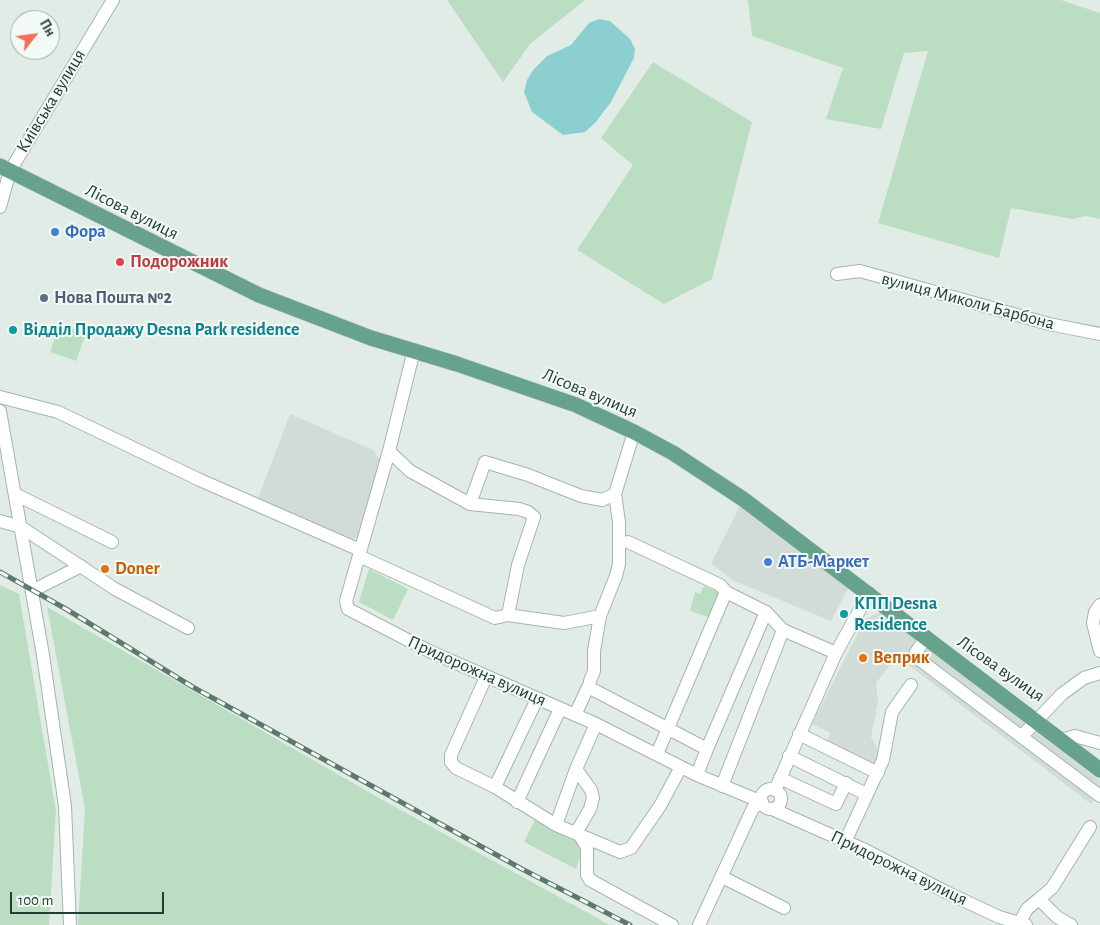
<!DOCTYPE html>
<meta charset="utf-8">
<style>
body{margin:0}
#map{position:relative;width:1100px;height:925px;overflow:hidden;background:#e2ece7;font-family:"Alegreya Sans",sans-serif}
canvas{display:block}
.north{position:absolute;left:10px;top:10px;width:50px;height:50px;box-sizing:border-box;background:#f3f9f5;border:1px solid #9faea7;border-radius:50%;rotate:60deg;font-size:14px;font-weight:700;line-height:20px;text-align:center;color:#223e33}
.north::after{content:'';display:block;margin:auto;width:18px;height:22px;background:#f16f5b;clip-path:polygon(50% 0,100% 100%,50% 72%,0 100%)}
.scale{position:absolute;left:10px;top:892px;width:154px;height:22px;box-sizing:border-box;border:2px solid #223e33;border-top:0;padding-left:6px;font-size:15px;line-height:18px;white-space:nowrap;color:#223e33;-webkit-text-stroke:4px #f3f9f5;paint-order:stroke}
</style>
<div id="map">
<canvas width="1100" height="925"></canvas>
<div class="north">Пн</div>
<div class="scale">100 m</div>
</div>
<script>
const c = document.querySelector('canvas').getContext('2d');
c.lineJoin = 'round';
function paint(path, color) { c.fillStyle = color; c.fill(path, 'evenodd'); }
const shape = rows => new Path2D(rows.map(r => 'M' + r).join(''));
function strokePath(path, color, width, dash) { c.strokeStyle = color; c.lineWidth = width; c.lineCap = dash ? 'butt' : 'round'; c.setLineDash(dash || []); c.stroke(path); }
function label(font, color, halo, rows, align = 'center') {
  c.font = font + ' "Alegreya Sans",sans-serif'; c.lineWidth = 4; c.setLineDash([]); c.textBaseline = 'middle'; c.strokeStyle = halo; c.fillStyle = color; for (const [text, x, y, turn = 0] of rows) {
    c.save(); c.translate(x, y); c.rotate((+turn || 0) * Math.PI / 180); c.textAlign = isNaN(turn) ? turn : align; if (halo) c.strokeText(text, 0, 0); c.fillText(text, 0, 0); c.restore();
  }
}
const built = shape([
 [290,414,373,450,380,460,358,537,347,540,257,501],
 [740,506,849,586,831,621,732,580,711,563],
 [880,612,1100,781,1100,792,1091,804,897,656,876,683,878,702,871,737,879,752,874,765,826,744,830,733,812,724,865,619]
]);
const green = shape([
 [447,0,585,0,530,44,503,82],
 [748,0,1061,0,1100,13,1100,219,1085,216,1073,219,1011,208,999,258,878,223,928,51,904,53,881,129,826,119,843,68,752,36],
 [653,62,752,122,712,279,664,304,577,250,633,165,601,138],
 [60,324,86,333,76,361,50,352],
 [369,569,408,589,393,620,359,602],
 [0,585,19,594,56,811,49,925,0,925],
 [704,586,721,593,711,618,690,611,695,592,700,594],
 [47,607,379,798,610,925,78,925,85,809],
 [535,820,577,842,581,854,576,869,524,842]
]);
const water = shape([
 [599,19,610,21,630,39,635,49,634,58,611,102,595,123,585,132,563,135,532,112,524,92,527,80,534,69,547,56,571,45,589,23]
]);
const minor = shape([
 [0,207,10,171,113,0],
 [837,274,860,271,1049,324,1100,334],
 [414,350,389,451,346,601,348,609,431,652,596,724,697,775,762,802],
 [0,397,58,412,200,480,360,550],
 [0,411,43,655,65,806,70,925],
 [389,451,410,471,470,504,519,509,528,512,534,517,518,565,508,615],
 [15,494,112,542],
 [470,504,485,462,528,475,581,496,602,500,615,494],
 [0,521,21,527,115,589,188,628],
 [628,542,720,585,726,592],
 [359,556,495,618,508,615,564,623,600,616,616,576,619,564,619,522,615,494,634,432],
 [32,591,81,566],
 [1100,605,1095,612,1093,623,1100,651],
 [926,638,916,652,916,657,1100,796],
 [486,677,451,755,451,762,456,768,495,787,556,825,576,769,596,724],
 [590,681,594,671,594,651,600,616],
 [575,715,588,687,707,749,697,775],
 [799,734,878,773],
 [1022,736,1062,694,1084,678,1100,673],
 [1060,740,1075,736,1100,743],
 [707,749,766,612],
 [657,754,726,592,766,612,783,630,836,653],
 [789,756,866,794],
 [576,769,591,790,593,798,590,809,576,833],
 [780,778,836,804,846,783],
 [722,786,783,630],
 [495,787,537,699],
 '761 799a10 10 0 1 1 20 0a10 10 0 1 1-20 0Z',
 [775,790,836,653,869,593],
 [517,802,560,709],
 [772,809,865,850,948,893,999,917,1026,925],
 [556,825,620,852,631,848,660,806,681,767],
 [579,834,587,847,587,875,590,880,672,925],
 [845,842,883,760,892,712,911,685],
 [722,877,784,908],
 [1039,899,1052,888,1090,827],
 [1020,922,1027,909,1039,899,1057,917,1071,925],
 [699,925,753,808,762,802]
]);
const major = shape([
 [0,166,259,295,371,338,457,364,576,405,634,432,673,453,743,499,1100,770]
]);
const rail = shape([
 [0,572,66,609,191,686,522,869,630,925]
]);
const markers = [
 [55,232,5,"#3f7fe0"],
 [120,262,5,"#e0444e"],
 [44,298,5,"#5c6f8a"],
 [13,330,5,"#0f9aa8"],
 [768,562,5,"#3f7fe0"],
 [105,569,5,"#e8710a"],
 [844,614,5,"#0f9aa8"],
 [863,658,5,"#e8710a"]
];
const streetNames = [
 ["Київська вулиця",51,101,-59],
 ["Лісова вулиця",132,212,27],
 ["вулиця Миколи Барбона",968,301,15],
 ["Лісова вулиця",590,393,23],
 ["Лісова вулиця",1001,669,35],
 ["Придорожна вулиця",477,671,24],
 ["Придорожна вулиця",899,868,26]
];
const shopNames = [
 ["Фора",65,232],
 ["АТБ-Маркет",778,562]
];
const healthNames = [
 ["Подорожник",130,262]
];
const serviceNames = [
 ["Нова Пошта №2",54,298]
];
const cultureNames = [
 ["Відділ Продажу Desna Park residence",23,330],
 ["КПП Desna",854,604],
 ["Residence",854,625]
];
const foodNames = [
 ["Doner",115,569],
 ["Веприк",873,658]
];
paint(built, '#d0dcd5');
paint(green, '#bbddc1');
paint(water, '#8bcfd1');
strokePath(minor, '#a5b4ad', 14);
strokePath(major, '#c1c9c6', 16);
strokePath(minor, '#fff', 12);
strokePath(major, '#67a28c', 15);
strokePath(rail, '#5d796e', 5);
strokePath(rail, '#f3f9f5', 3, [9]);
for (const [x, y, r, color] of markers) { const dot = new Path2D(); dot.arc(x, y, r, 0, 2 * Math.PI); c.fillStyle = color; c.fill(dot); strokePath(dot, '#f3f9f5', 2); }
label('18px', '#223e33', '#f3f9f5', streetNames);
label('bold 18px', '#366cbe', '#f3f9f5', shopNames, 'left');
label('bold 18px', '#be3a42', '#f3f9f5', healthNames, 'left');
label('bold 18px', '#4e5e75', '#f3f9f5', serviceNames, 'left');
label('bold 18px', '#0d838f', '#f3f9f5', cultureNames, 'left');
label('bold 18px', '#c56008', '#f3f9f5', foodNames, 'left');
</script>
